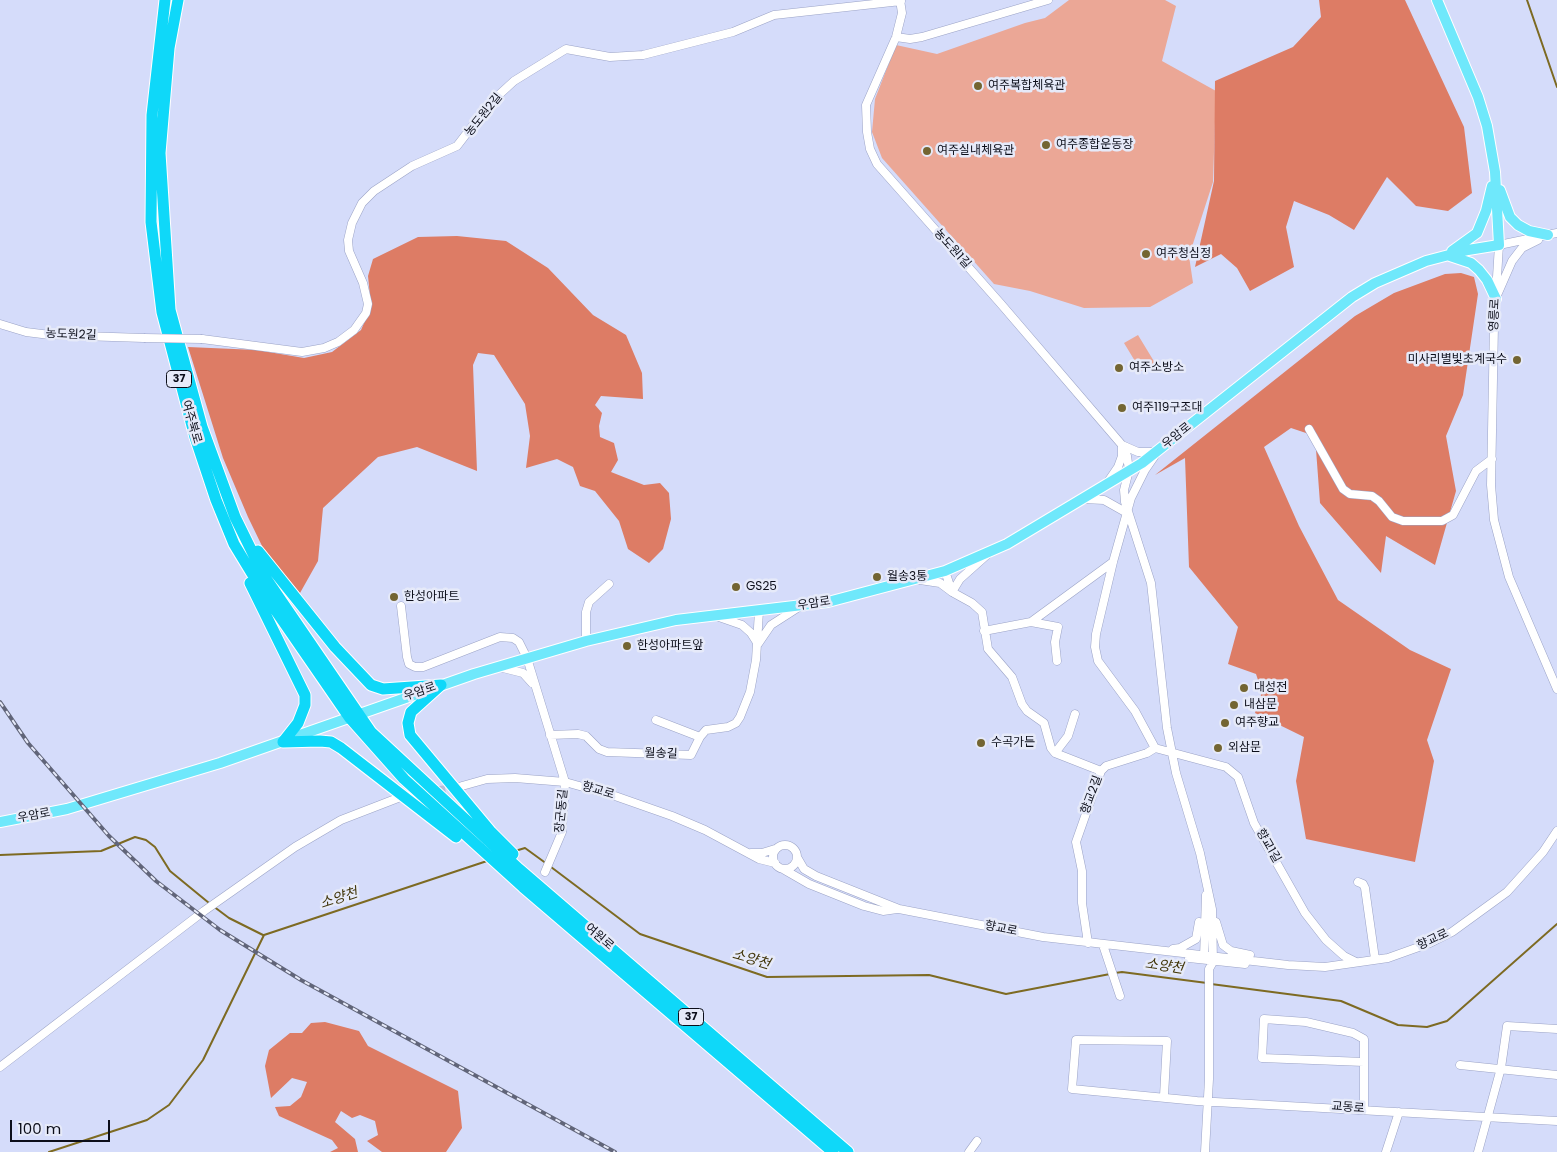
<!DOCTYPE html>
<meta charset="utf-8">
<style>
body{margin:0}
#map{position:relative;width:1557px;height:1152px;overflow:hidden;background:#d5dcfa;font-family:Poppins,sans-serif}
canvas{display:block}
.scale{position:absolute;left:10px;top:1120px;width:100px;height:22px;box-sizing:border-box;border:2px solid #0c0e1a;border-top:0;padding-left:6px;font-size:15px;line-height:18px;white-space:nowrap;color:#0c0e1a;-webkit-text-stroke:4px #e6eaf9;paint-order:stroke}
</style>
<div id="map">
<canvas width="1557" height="1152"></canvas>
<div class="scale">100 m</div>
</div>
<script>
const c = document.querySelector('canvas').getContext('2d');
c.lineJoin = 'round';
function paint(path, color) { c.fillStyle = color; c.fill(path, 'evenodd'); }
const shape = rows => new Path2D(rows.map(r => 'M' + r).join(''));
function strokePath(path, color, width, dash) { c.strokeStyle = color; c.lineWidth = width; c.lineCap = dash ? 'butt' : 'round'; c.setLineDash(dash || []); c.stroke(path); }
function label(font, color, halo, rows, align = 'center') {
  c.font = font + ' Poppins,"Noto Sans KR",sans-serif'; c.lineWidth = 5; c.setLineDash([]); c.textBaseline = 'middle'; c.strokeStyle = halo; c.fillStyle = color; for (const [text, x, y, turn = 0] of rows) {
    c.save(); c.translate(x, y); c.rotate((+turn || 0) * Math.PI / 180); c.textAlign = isNaN(turn) ? turn : align; if (halo) c.strokeText(text, 0, 0); c.fillText(text, 0, 0); c.restore();
  }
}
const green = shape([
 [1069,0,1165,0,1176,6,1162,61,1216,91,1213,182,1189,256,1193,283,1150,307,1084,308,1030,291,994,284,882,158,872,132,875,99,896,45,937,54,1025,23,1045,18],
 [1138,335,1155,363,1141,371,1124,343]
]);
const forest = shape([
 [1319,0,1405,0,1464,127,1472,193,1448,211,1416,206,1387,177,1354,230,1329,215,1294,201,1286,227,1294,267,1250,291,1237,268,1221,254,1195,267,1214,181,1215,81,1293,47,1321,17],
 [457,236,506,241,548,268,593,315,626,335,642,373,643,399,601,396,595,405,602,413,599,426,600,437,614,443,618,460,611,472,644,485,660,483,669,493,671,519,663,549,649,563,628,549,619,521,595,491,580,486,573,467,557,459,526,468,530,436,525,404,494,355,478,353,473,365,477,471,417,447,378,457,323,508,318,561,300,593,263,548,248,517,223,458,188,347,257,350,304,358,332,352,361,330,371,307,368,276,373,259,418,237],
 [1461,273,1474,277,1478,294,1463,395,1446,436,1456,491,1435,565,1386,536,1381,573,1320,503,1315,436,1291,428,1264,447,1299,526,1338,600,1410,650,1451,669,1427,740,1434,761,1415,862,1306,839,1296,781,1304,737,1255,713,1262,692,1256,674,1228,664,1238,627,1189,567,1185,458,1155,475,1355,316,1394,293,1445,274],
 [325,1022,359,1031,368,1046,458,1091,462,1128,446,1152,382,1152,367,1141,378,1135,375,1121,360,1115,352,1118,341,1111,335,1122,355,1139,358,1152,330,1152,338,1148,332,1140,279,1116,275,1107,290,1106,301,1097,307,1082,292,1078,271,1098,265,1066,269,1050,290,1033,302,1033,311,1023]
]);
const stream = shape([
 [1527,0,1557,87],
 [515,851,525,848,547,864],
 [0,855,101,851,135,837,146,840,155,847,170,871,209,903],
 [551,867,640,934,767,977,929,975,1006,994,1110,974],
 [213,906,229,918,263,935],
 [1115,973,1122,972,1207,983],
 [1211,984,1341,1001,1398,1025,1427,1027,1447,1021,1454,1015,1557,924],
 [49,1152,147,1120,169,1105,203,1060,264,935,487,861]
]);
const minorTunnel = shape([
 [402,797,457,787]
]);
const minor = shape([
 [900,0,902,13,896,37,866,105,867,132,870,149,877,164,1001,304,1122,445,1127,456,1129,470,1124,490,1125,502,1151,583,1167,728,1176,773,1200,853,1212,909,1213,962,1209,969,1209,1079,1205,1152],
 [896,37,910,39,922,37,1048,0],
 [1557,233,1499,245,1494,325,1491,485,1494,520,1509,577,1557,689],
 [1498,293,1512,261,1522,248,1538,240],
 [0,324,26,332,50,335,144,338],
 [202,339,302,352,324,348,338,342,354,330,366,313,368,304,363,283,349,251,348,240,352,223,362,203,374,191,412,166,457,146,490,103,514,81,566,49,610,57,643,55,733,32,774,15,901,1],
 [1309,429,1343,489,1350,494,1372,496,1379,501,1392,517,1403,521,1442,521,1453,515,1476,471,1492,459],
 [1154,457,1145,470,1131,498,1113,562,1096,634,1095,647,1098,661,1135,711,1155,748,1226,767,1238,777,1254,823,1305,913,1326,940,1344,956,1356,962],
 [1107,483,1118,467,1122,456,1122,445,1138,452,1157,452],
 [1084,499,1104,500,1127,513],
 [945,571,952,592,972,603,982,612,988,649,1012,677,1022,704,1027,711,1044,723,1051,748,1055,753,1101,771,1076,842,1082,871,1082,903,1088,943],
 [920,580,940,583,952,592,960,579,988,554],
 [401,606,407,657,409,664,415,667,423,667,500,637,513,638,519,642,527,658,565,782,615,796,672,816,705,830,759,859,775,863],
 [716,616,742,625,751,633,758,644,771,625,799,607],
 [1031,622,1058,627,1055,642,1057,661],
 [984,631,1031,622,1113,562],
 [586,641,586,612,589,602,609,584],
 [499,667,523,673,532,683],
 [656,720,700,737],
 [550,735,578,734,586,736,599,749,607,752,691,755,700,737,706,730,728,727,736,723,740,717,750,692,756,660,759,611],
 [1055,753,1068,736,1075,714],
 [1101,771,1106,766,1147,753,1155,748],
 [462,786,487,779,515,778,565,782,562,832,545,872],
 '773 857a12 12 0 1 1 24 0a12 12 0 1 1-24 0Z',
 [751,853,762,853,775,849],
 [797,857,804,869,816,876,899,909,1043,937,1288,965,1325,967,1388,958,1430,943,1452,932,1507,892,1543,852,1557,831],
 [783,869,809,884,864,906,883,911,897,909],
 [1358,882,1363,884,1365,888,1375,959],
 [1216,922,1223,945,1231,951,1250,955],
 [1103,945,1120,996],
 [1173,949,1180,948,1196,939,1199,922],
 [1189,958,1245,964],
 [1204,958,1206,895],
 [1460,1065,1557,1075],
 [0,1067,204,911,295,847,341,820,398,798],
 [1164,1096,1167,1041,1076,1040,1072,1089,1197,1101,1557,1121],
 [1364,1109,1364,1039,1353,1033,1306,1022,1264,1019,1262,1058,1364,1062],
 [969,1152,977,1141],
 [1386,1152,1399,1112],
 [1478,1152,1501,1068,1507,1026,1557,1029]
]);
const major = shape([
 [1500,190,1510,217,1518,225,1529,231,1548,235],
 [1452,251,1477,233,1486,211,1492,186],
 [1450,256,1471,263,1479,270,1487,280,1496,299],
 [0,822,67,809,220,763,474,674,586,641,676,620,828,602,945,571,1007,544,1142,463,1352,297,1375,283,1426,261,1468,250,1499,245,1495,172,1487,126,1478,97,1437,0]
]);
const highway = shape([
 [165,0,152,115,151,222,162,312,195,437,216,500,234,544,265,595,349,717,404,779,523,887,833,1152],
 [178,0,169,48,160,153,170,310,202,427,235,517,263,574,371,732,519,869,848,1152],
 [258,551,335,647,371,685,383,689,441,685],
 [250,583,305,695,305,705,298,723,283,742],
 [441,685,411,712,408,723,410,735,491,832,513,854],
 [283,742,320,741,331,742,341,748,456,837]
]);
const rail = shape([
 [0,702,28,743,109,836,156,881,220,930,301,980,615,1152]
]);
const minorBridge = shape([
 [144,338,202,339]
]);
const markers = [
 [978,86,5,"#736532"],
 [1046,145,5,"#736532"],
 [927,151,5,"#736532"],
 [1146,254,5,"#736532"],
 [1517,360,5,"#736532"],
 [1119,368,5,"#736532"],
 [1122,408,5,"#736532"],
 [877,577,5,"#736532"],
 [736,587,5,"#736532"],
 [394,597,5,"#736532"],
 [627,646,5,"#736532"],
 [1244,688,5,"#736532"],
 [1234,705,5,"#736532"],
 [1225,723,5,"#736532"],
 [981,743,5,"#736532"],
 [1218,748,5,"#736532"]
];
const shields = [
 [179,379,25],
 [691,1017,25]
];
const shieldNames = [
 ["37",179,379],
 ["37",691,1017]
];
const poiNames = [
 ["여주복합체육관",988,86],
 ["여주종합운동장",1056,145],
 ["여주실내체육관",937,151],
 ["여주청심정",1156,254],
 ["미사리별빛초계국수",1507,360,"right"],
 ["여주소방소",1129,368],
 ["여주119구조대",1132,408],
 ["월송3통",887,577],
 ["GS25",746,587],
 ["한성아파트",404,597],
 ["한성아파트앞",637,646],
 ["대성전",1254,688],
 ["내삼문",1244,705],
 ["여주향교",1235,723],
 ["수곡가든",991,743],
 ["외삼문",1228,748]
];
const streetNames = [
 ["농도원2길",484,115,-51],
 ["농도원1길",952,249,48],
 ["영릉로",1495,315,-87],
 ["농도원2길",71,335,2],
 ["여주북로",191,422,74],
 ["우암로",1177,436,-39],
 ["우암로",814,604,-9],
 ["우암로",420,692,-19],
 ["월송길",661,754,2],
 ["향교로",598,791,16],
 ["향교2길",1092,795,-70],
 ["장군동길",562,811,-85],
 ["우암로",34,816,-11],
 ["향교1길",1268,846,60],
 ["향교로",1001,929,11],
 ["여원로",599,937,41],
 ["향교로",1433,940,-25],
 ["교동로",1348,1108,4]
];
const waterNames = [
 ["소양천",339,899,-18],
 ["소양천",751,960,16],
 ["소양천",1164,967,8]
];
paint(green, '#eba796');
paint(forest, '#dd7c65');
strokePath(stream, '#7d6a22', 2);
strokePath(minorTunnel, '#b7bdd8', 8, [8, 4]);
strokePath(minor, '#9ba3c6', 9);
strokePath(major, '#fff', 12);
strokePath(highway, '#fff', 13);
strokePath(minor, '#fff', 8);
strokePath(major, '#6fe8fb', 10);
strokePath(highway, '#0fd8f9', 11);
strokePath(rail, '#616579', 4);
strokePath(rail, '#e6eaf9', 2, [5.5]);
strokePath(minorBridge, '#9ba3c6', 9, []);
strokePath(minorBridge, '#fff', 8);
for (const [x, y, r, color] of markers) { const dot = new Path2D(); dot.arc(x, y, r, 0, 2 * Math.PI); c.fillStyle = color; c.fill(dot); strokePath(dot, '#e6eaf9', 2); }
for (const [x, y, w] of shields) { const box = new Path2D(); box.roundRect(x - w / 2, y - 8.5, w, 17, 4); c.fillStyle = '#e6eaf9'; c.fill(box); strokePath(box, '#0c0e1a', 1); }
label('bold 11px', '#0c0e1a', null, shieldNames);
label('12px', '#0c0e1a', '#e6eaf9', poiNames, 'left');
label('12px', '#0c0e1a', '#e6eaf9', streetNames);
label('italic 14px', '#42360a', '#e6eaf9', waterNames);
</script>
